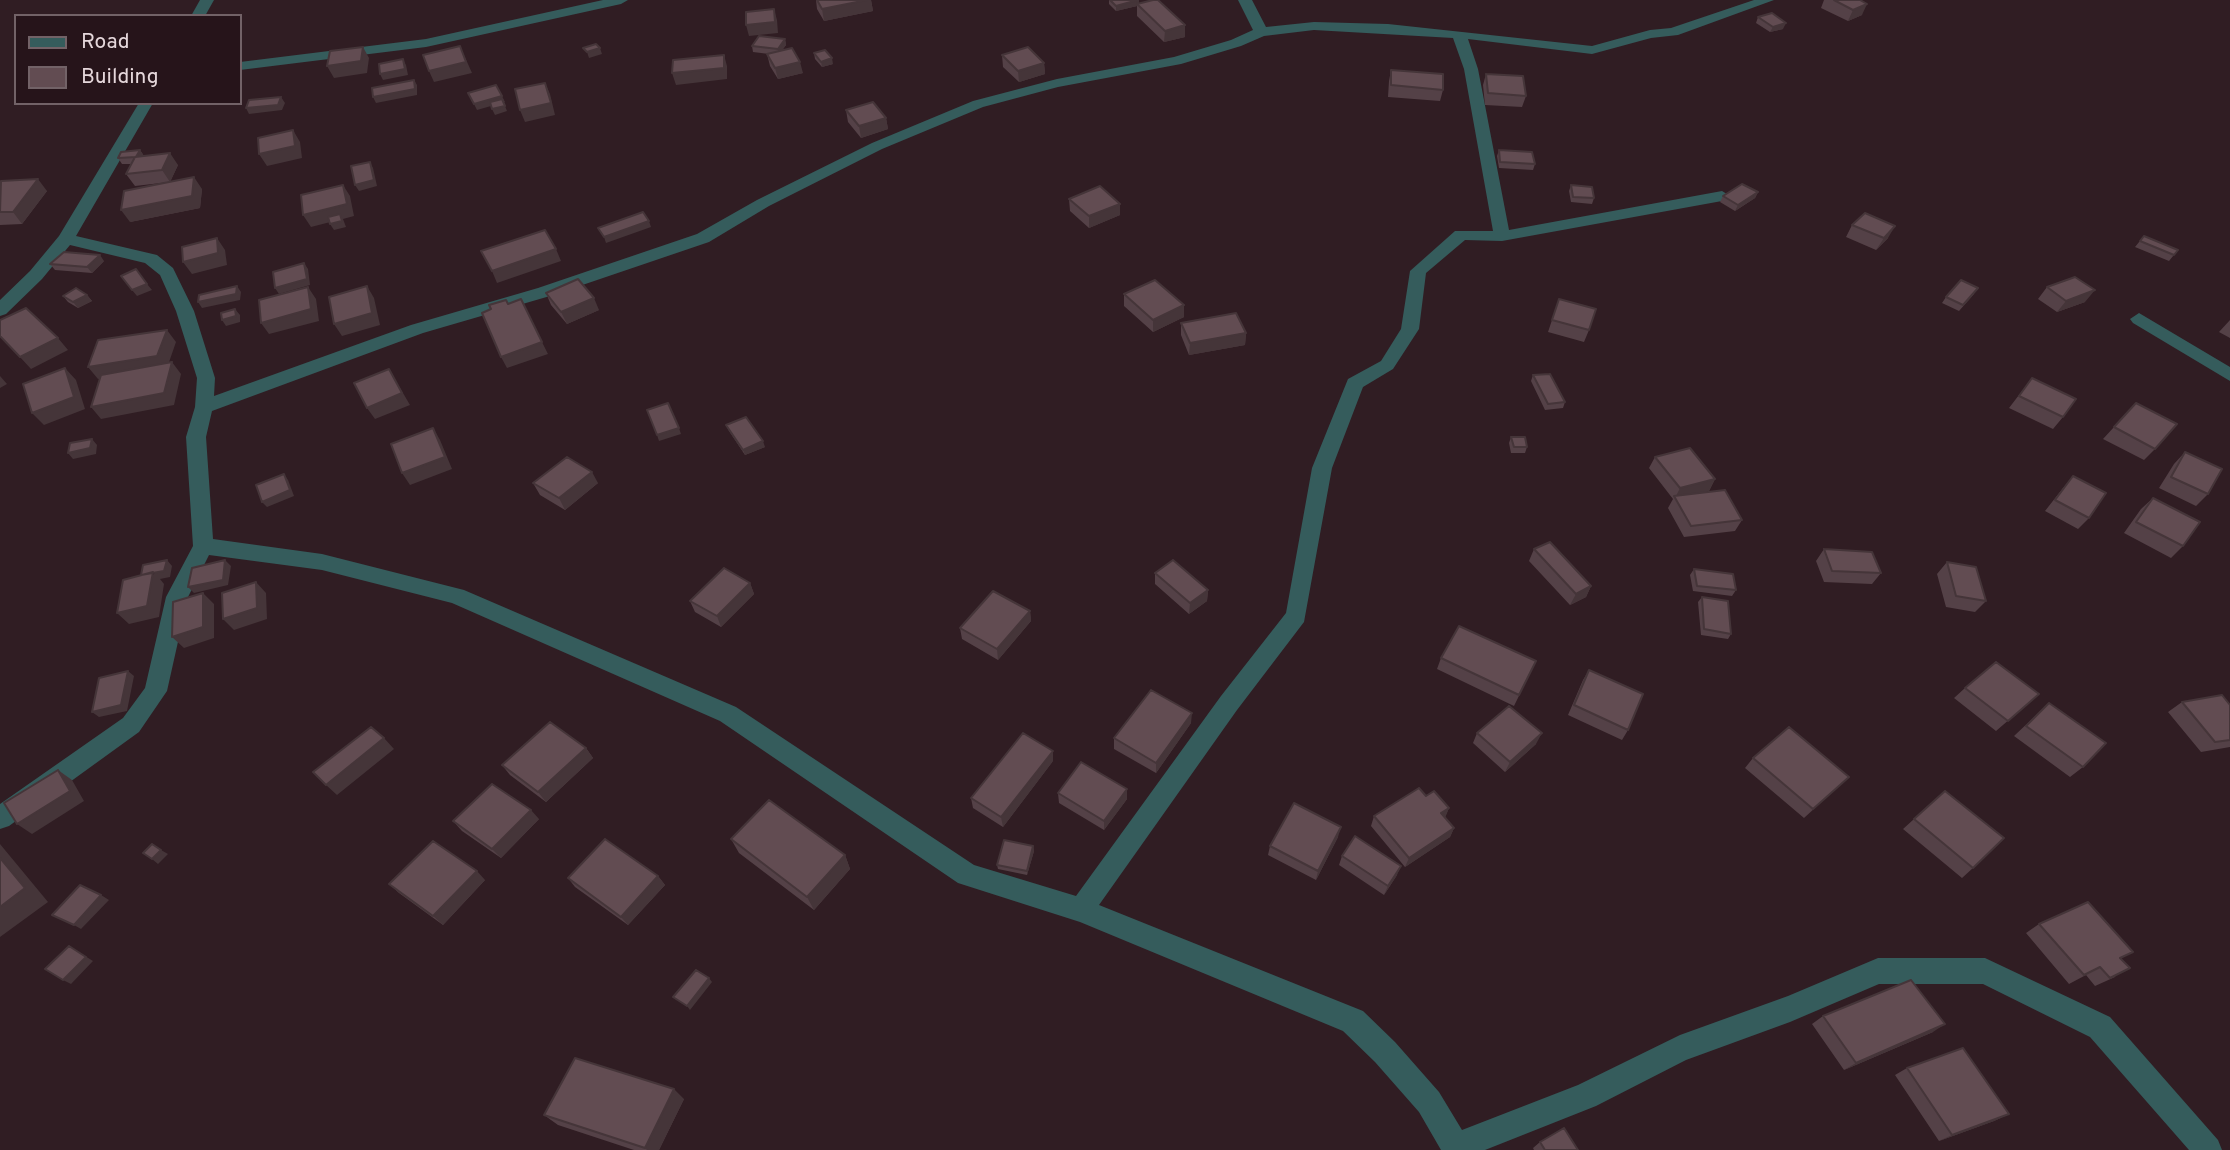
<!DOCTYPE html>
<style>
body{margin:0}
#map{position:relative;width:2230px;height:1150px;overflow:hidden;background:#301d23;font-family:Overpass,sans-serif}
canvas{display:block}
.legend{position:absolute;left:14px;top:14px;width:228px;height:91px;box-sizing:border-box;background:#26141a;border:2px solid #726267;margin:0;padding:9px 12px;list-style:none;font-size:21px;color:#e5d7db}
.legend li{display:flex;align-items:center;gap:14px;height:35px}
.legend b{width:35px;border:2px solid #726267}
</style>
<div id="map">
<canvas width="2230" height="1150"></canvas>
<ul class="legend">
<li><b style="height:9px;background:#355c5c"></b>Road</li>
<li><b style="height:19px;background:#624c52"></b>Building</li>
</ul>
</div>
<script>
const c = document.querySelector('canvas').getContext('2d');
c.lineJoin = 'round';
const shape = rows => new Path2D(rows.map(r => 'M' + r).join(''));
function paint(path, color) { c.fillStyle = color; c.fill(path, 'evenodd'); }
function strokePath(path, color, width, dash) { c.strokeStyle = color; c.lineWidth = width; c.lineCap = dash ? 'butt' : 'round'; c.setLineDash(dash || []); c.stroke(path); }
const minor = shape([
 [200,0,214,0,205,16,191,16,200,0],
 [603,0,628,0,621,4,426,47,240,70,240,62,426,39,603,0],
 [1238,0,1252,0,1266,27,1314,22,1388,24,1592,46,1650,30,1671,28,1754,0,1774,0,1678,35,1651,38,1592,54,1468,39,1478,69,1509,230,1722,191,1730,196,1722,201,1502,241,1465,240,1426,273,1419,329,1393,369,1363,387,1332,468,1304,622,1237,710,1099,905,1363,1011,1395,1042,1439,1092,1462,1130,1578,1085,1680,1035,1788,996,1878,958,1985,958,2110,1017,2218,1140,2222,1150,2189,1150,2090,1037,1983,984,1879,984,1790,1022,1686,1060,1596,1106,1485,1150,1441,1150,1419,1112,1375,1062,1343,1031,1080,922,958,883,720,721,452,603,322,570,209,555,188,597,167,691,139,732,9,826,0,829,0,804,123,718,145,688,166,597,193,546,186,437,195,407,197,378,176,311,160,275,145,263,70,245,42,279,6,314,0,316,0,300,30,271,59,236,139,103,153,103,76,236,157,255,173,268,194,311,215,378,214,396,411,325,538,288,697,234,757,200,872,143,973,101,1057,79,1174,57,1231,40,1253,30,1238,0],
 [1314,30,1453,38,1464,69,1493,231,1455,231,1410,271,1401,329,1381,361,1348,379,1312,468,1286,613,1221,696,1076,896,974,865,736,707,464,590,322,554,213,539,206,437,212,411,423,333,550,296,709,242,769,206,882,149,983,107,1058,87,1181,64,1241,46,1264,36,1314,30],
 [2139,313,2230,367,2230,381,2133,323,2130,319,2139,313]
]);
const wall = shape([
 [816,0,871,0,873,11,824,21,817,9],
 [1109,0,1139,0,1139,4,1185,37,1164,42,1137,16,1137,6,1116,11,1109,4],
 [1824,0,1860,0,1862,15,1848,21,1821,8],
 [1758,17,1783,29,1770,32,1756,23],
 [785,39,786,45,782,50,803,73,778,79,770,66,767,54,769,54,753,52,752,46],
 [814,53,833,64,822,67,815,59],
 [1002,55,1044,63,1045,74,1019,82,1003,67],
 [1391,70,1443,90,1440,101,1388,97,1389,81],
 [1486,74,1526,96,1522,107,1485,105,1483,85],
 [846,110,886,118,888,129,861,138,848,122],
 [140,150,144,156,178,165,170,182,202,189,200,208,130,222,170,182,135,186,126,174,132,164,122,164,118,158],
 [1499,150,1535,164,1533,170,1499,168,1497,156],
 [0,182,47,191,22,224,0,225],
 [1571,185,1594,198,1592,204,1571,202,1569,191],
 [1758,192,1755,198,1735,211,1720,202,1723,196],
 [1069,199,1120,204,1120,215,1089,228,1070,211],
 [1852,225,1888,238,1876,250,1846,237],
 [2144,236,2178,250,2169,261,2135,247],
 [104,261,92,273,55,270,50,264],
 [2047,287,2085,302,2057,312,2038,299],
 [546,293,599,310,567,324,551,305],
 [1124,294,1184,305,1184,317,1153,332,1124,306],
 [1974,294,1959,311,1942,303,1946,297],
 [87,295,92,301,78,308,68,302,63,296],
 [1559,299,1589,330,1584,342,1548,332],
 [2230,320,2230,338,2219,332],
 [1181,323,1246,333,1245,345,1189,355,1181,335],
 [1533,375,1565,402,1563,408,1545,410,1531,381],
 [2032,378,2063,417,2053,429,2009,408],
 [2136,403,2155,449,2144,460,2103,439],
 [726,425,765,447,745,455,729,431],
 [1511,437,1527,447,1525,453,1511,453,1509,443],
 [2185,452,2208,494,2196,506,2159,488,2174,464],
 [1655,457,1715,479,1709,491,1697,494,1742,520,1735,531,1684,537,1668,508,1673,499,1649,468],
 [2073,476,2089,518,2078,529,2045,511,2063,488],
 [533,483,598,483,565,510,540,495],
 [2153,498,2183,546,2171,558,2124,533,2141,509],
 [1534,549,1591,586,1586,597,1570,605,1529,561],
 [1824,549,1881,573,1872,584,1824,582,1816,561],
 [1947,562,1986,601,1975,612,1946,607,1937,574],
 [1694,569,1736,590,1732,596,1693,591,1690,575],
 [1155,573,1208,590,1207,601,1189,614,1155,584],
 [750,583,754,594,721,627,695,612,690,601],
 [1702,597,1731,634,1728,639,1701,635,1698,602],
 [1030,611,1031,621,998,660,962,639,960,628],
 [1441,658,1536,661,1514,706,1437,669],
 [1589,670,1628,730,1622,740,1568,715,1583,680],
 [1965,688,2039,694,1996,731,1954,698],
 [2182,702,2230,705,2230,747,2201,752,2168,712],
 [2049,703,2083,767,2070,777,2014,736],
 [1191,723,1156,773,1114,749,1114,738],
 [1477,733,1536,744,1505,772,1473,743],
 [586,748,593,758,546,802,510,775,502,765],
 [1753,758,1839,786,1804,818,1745,768],
 [1053,761,1003,827,973,808,971,798],
 [1945,791,1973,868,1962,878,1903,829],
 [1058,793,1127,799,1104,830,1059,803],
 [1426,796,1449,808,1445,817,1454,828,1450,837,1405,867,1371,826,1374,816],
 [539,819,501,858,462,831,453,821],
 [1338,837,1316,880,1268,855,1270,846],
 [731,839,845,855,850,869,814,910,739,853],
 [1033,846,1034,851,1027,875,998,869,997,865],
 [1342,856,1397,875,1384,895,1339,865],
 [658,876,665,885,628,925,575,887,568,878],
 [485,880,443,925,399,893,389,884],
 [2039,924,2121,959,2115,977,2095,986,2086,975,2069,984,2026,933],
 [1823,1016,1933,1032,1844,1070,1812,1024],
 [1907,1068,2009,1114,1994,1121,1939,1141,1895,1075],
 [684,1099,659,1150,634,1150,558,1125,544,1115],
 [1540,1142,1578,1150,1534,1150,1533,1148]
]);
const shadedWall = shape([
 [867,0,871,0,873,11,824,21,822,9],
 [1139,0,1139,6,1137,4,1137,6,1116,11,1116,6],
 [1867,4,1862,15,1848,21,1853,10],
 [774,9,777,20,778,33,749,36,746,25],
 [1786,23,1783,29,1770,32,1773,27],
 [1185,25,1185,37,1164,42,1165,31],
 [785,39,786,45,779,55,778,49],
 [460,46,472,73,434,82,429,71],
 [363,47,369,58,367,73,334,78,327,66],
 [600,48,602,54,589,58,587,52],
 [724,55,727,66,727,79,676,85,672,73],
 [832,58,833,64,822,67,821,62],
 [403,59,406,65,408,75,383,80,380,74],
 [800,62,803,73,778,79,775,68],
 [1044,63,1045,74,1019,82,1018,71],
 [414,80,417,85,417,95,376,103,373,97],
 [545,83,550,94,555,115,525,122,520,110],
 [502,96,505,102,477,110,474,104],
 [281,97,285,103,282,110,249,114,246,108],
 [505,106,507,111,495,115,492,109],
 [886,118,888,129,861,138,859,126],
 [293,130,300,142,302,158,267,166,259,154],
 [140,150,144,156,136,157],
 [170,153,178,165,170,182,162,170],
 [370,162,373,168,377,186,359,191,355,185],
 [194,177,202,189,200,208,130,222,121,210],
 [38,179,47,191,22,224,13,212],
 [343,185,350,196,354,216,343,219,346,227,334,230,330,224,342,219,311,227,303,215],
 [1758,192,1755,198,1735,211,1738,205],
 [1120,204,1120,215,1089,228,1089,216],
 [649,221,651,227,606,243,604,237],
 [1895,226,1888,238,1876,250,1884,238],
 [217,238,225,250,227,265,192,274,183,262],
 [556,249,561,261,497,283,492,271],
 [100,255,104,261,92,273,87,267],
 [304,263,308,269,310,285,279,294,275,288],
 [147,284,152,290,137,296,132,290],
 [237,286,241,292,240,300,202,308,198,302],
 [367,286,374,298,380,325,342,336,334,324],
 [308,287,316,299,319,321,269,334,261,323],
 [2095,290,2085,302,2057,312,2066,301],
 [87,295,92,301,78,308,73,302],
 [594,298,599,310,567,324,561,312],
 [1184,305,1184,317,1153,332,1153,320],
 [235,309,240,315,240,322,226,326,222,320],
 [167,330,176,342,167,368,98,379,88,367],
 [1246,333,1245,345,1189,355,1190,343],
 [58,338,68,350,31,369,20,357],
 [542,342,548,354,507,368,501,357],
 [172,362,181,374,174,405,101,419,91,407],
 [65,368,76,380,85,409,44,425,32,413],
 [389,369,410,405,375,419,367,408],
 [0,376,7,384,0,388],
 [433,428,440,440,452,469,410,485,402,473],
 [679,428,681,434,659,441,657,435],
 [92,439,97,445,96,454,73,459,68,453],
 [763,441,765,447,745,455,743,450],
 [592,472,598,483,565,510,559,498],
 [284,474,288,480,294,496,267,507,262,502],
 [1715,479,1709,491,1676,499,1675,498,1680,488],
 [167,560,172,566,170,577,160,579,164,584,159,617,129,624,117,613],
 [225,560,231,566,228,585,194,593,188,587],
 [256,582,266,593,267,619,234,630,223,619],
 [750,583,754,594,721,627,717,616],
 [1591,586,1586,597,1570,605,1576,594],
 [1208,590,1207,601,1189,614,1190,603],
 [203,593,214,604,214,638,184,648,172,637],
 [1030,611,1031,621,998,660,997,649],
 [128,671,134,676,127,711,99,717,92,712],
 [1192,713,1191,723,1156,773,1156,763],
 [1542,733,1536,744,1505,772,1510,762],
 [384,738,394,749,337,795,326,785],
 [586,748,593,758,546,802,538,792],
 [1053,751,1053,761,1003,827,1001,817],
 [58,770,72,780,84,801,32,834,17,824],
 [1127,789,1127,799,1104,830,1104,821],
 [1449,808,1445,818,1441,813],
 [531,810,539,819,501,858,492,849],
 [1341,827,1338,837,1316,880,1318,871],
 [1454,828,1450,837,1405,867,1409,858],
 [0,844,48,902,0,937],
 [1033,846,1034,851,1027,875,1027,871],
 [161,850,168,854,158,864,152,859],
 [845,855,850,869,814,910,807,897],
 [1401,866,1397,875,1384,895,1388,886],
 [477,871,485,880,443,925,433,916],
 [658,876,665,885,628,925,621,917],
 [101,895,109,900,81,929,74,925],
 [69,946,93,961,71,984,63,980],
 [709,978,712,982,690,1010,687,1006],
 [1945,1024,1933,1032,1844,1070,1856,1063],
 [674,1089,684,1099,659,1150,647,1150,645,1148],
 [2009,1114,1994,1121,1939,1141,1952,1135]
]);
const building = shape([
 [817,0,867,0,822,9,817,0],
 [1110,0,1138,0,1116,6,1110,0],
 [1153,0,1158,0,1185,25,1165,31,1137,4,1153,0],
 [1834,0,1860,0,1867,4,1853,10,1834,0],
 [774,9,775,22,746,25,746,12,774,9],
 [1772,13,1786,23,1773,27,1758,17,1772,13],
 [759,36,785,39,778,49,752,46,759,36],
 [596,44,600,48,587,52,583,48,596,44],
 [460,46,466,62,429,71,423,55,460,46],
 [363,47,361,61,327,66,330,51,363,47],
 [1028,47,1044,63,1018,71,1002,55,1028,47],
 [792,48,800,62,775,68,767,54,792,48],
 [825,50,832,58,821,62,814,53,825,50],
 [724,55,724,68,672,73,673,60,724,55],
 [403,59,405,69,380,74,379,64,403,59],
 [1391,70,1443,74,1443,90,1391,85,1391,70],
 [1486,74,1523,76,1526,96,1488,93,1486,74],
 [414,80,415,89,373,97,372,88,414,80],
 [545,83,551,103,520,110,515,89,545,83],
 [496,85,502,96,474,104,468,93,496,85],
 [281,97,278,105,246,108,249,100,281,97],
 [502,99,505,106,492,109,490,102,502,99],
 [873,102,886,118,859,126,846,110,873,102],
 [293,130,295,146,259,154,258,138,293,130],
 [140,150,136,157,118,158,121,152,140,150],
 [1499,150,1532,152,1535,164,1500,162,1499,150],
 [170,153,162,170,126,174,135,157,170,153],
 [370,162,374,180,355,185,351,166,370,162],
 [194,177,192,196,121,210,124,191,194,177],
 [38,179,13,212,0,212,1,181,38,179],
 [1742,184,1758,192,1738,205,1723,196,1742,184],
 [343,185,347,204,303,215,301,195,343,185],
 [1571,185,1592,187,1594,198,1573,197,1571,185],
 [1100,186,1120,204,1089,216,1069,199,1100,186],
 [643,212,649,221,604,237,598,228,643,212],
 [1865,213,1895,226,1884,238,1852,225,1865,213],
 [340,214,342,221,330,224,328,217,340,214],
 [545,230,556,249,492,271,481,251,545,230],
 [2144,236,2178,250,2174,255,2140,241,2144,236],
 [217,238,218,253,183,262,182,247,217,238],
 [64,252,100,255,87,267,50,264,64,252],
 [304,263,307,279,275,288,273,272,304,263],
 [136,269,147,284,132,290,121,276,136,269],
 [2075,277,2095,290,2066,301,2047,287,2075,277],
 [578,279,594,298,561,312,546,293,578,279],
 [1155,280,1184,305,1153,320,1124,294,1155,280],
 [1961,280,1978,288,1963,305,1946,297,1961,280],
 [237,286,236,294,198,302,199,295,237,286],
 [367,286,372,313,334,324,329,297,367,286],
 [308,287,311,309,261,323,259,300,308,287],
 [76,288,87,295,73,302,63,296,76,288],
 [521,299,542,342,501,357,482,313,491,309,489,305,506,300,508,304,521,299],
 [1559,299,1596,309,1589,330,1552,320,1559,299],
 [26,308,58,338,20,357,0,336,0,320,26,308],
 [235,309,236,316,222,320,221,313,235,309],
 [1236,313,1246,333,1190,343,1181,323,1236,313],
 [167,330,157,356,88,367,98,340,167,330],
 [172,362,164,393,91,407,101,375,172,362],
 [65,368,74,397,32,413,23,384,65,368],
 [389,369,402,393,367,408,354,383,389,369],
 [1550,374,1565,402,1548,404,1533,375,1550,374],
 [2032,378,2076,399,2063,417,2019,396,2032,378],
 [668,403,679,428,657,435,647,410,668,403],
 [2136,403,2177,424,2155,449,2114,427,2136,403],
 [746,417,763,441,743,450,726,425,746,417],
 [433,428,445,457,402,473,391,444,433,428],
 [1511,437,1525,437,1527,447,1514,447,1511,437],
 [92,439,90,448,68,453,70,443,92,439],
 [1690,448,1715,479,1680,488,1655,457,1690,448],
 [2185,452,2222,469,2208,494,2171,477,2185,452],
 [567,457,592,472,559,498,533,483,567,457],
 [284,474,290,490,262,502,256,485,284,474],
 [2073,476,2106,493,2089,518,2055,500,2073,476],
 [1725,490,1742,520,1691,526,1674,496,1725,490],
 [2153,498,2200,522,2183,546,2136,522,2153,498],
 [1550,542,1591,586,1576,594,1534,549,1550,542],
 [1824,549,1872,552,1881,573,1832,571,1824,549],
 [167,560,164,571,141,575,143,565,167,560],
 [225,560,223,580,188,587,192,568,225,560],
 [1173,560,1208,590,1190,603,1155,573,1173,560],
 [1947,562,1976,567,1986,601,1956,596,1947,562],
 [724,568,750,583,717,616,690,601,724,568],
 [1694,569,1733,574,1736,590,1697,586,1694,569],
 [153,572,147,606,117,613,123,580,153,572],
 [256,582,257,608,223,619,222,593,256,582],
 [993,591,1030,611,997,649,960,628,993,591],
 [203,593,203,627,172,637,173,602,203,593],
 [1702,597,1728,601,1731,634,1704,629,1702,597],
 [1459,626,1536,661,1519,695,1441,658,1459,626],
 [1996,662,2039,694,2008,721,1965,688,1996,662],
 [1589,670,1643,694,1628,730,1574,705,1589,670],
 [128,671,121,705,92,712,99,678,128,671],
 [1151,690,1192,713,1156,763,1114,738,1151,690],
 [2222,695,2230,705,2230,740,2215,742,2182,702,2222,695],
 [2049,703,2106,743,2083,767,2026,726,2049,703],
 [1509,706,1542,733,1510,762,1477,733,1509,706],
 [550,722,586,748,538,792,502,765,550,722],
 [371,727,384,738,326,785,313,772,371,727],
 [1789,727,1849,777,1813,809,1753,758,1789,727],
 [1023,733,1053,751,1001,817,971,798,1023,733],
 [1081,762,1127,789,1104,821,1058,793,1081,762],
 [58,770,70,791,17,824,4,803,58,770],
 [492,784,531,810,492,849,453,821,492,784],
 [1419,788,1426,796,1434,791,1449,808,1441,813,1454,828,1409,858,1374,816,1419,788],
 [1945,791,2004,838,1973,868,1914,819,1945,791],
 [769,800,845,855,807,897,731,839,769,800],
 [1294,803,1341,827,1318,871,1270,846,1294,803],
 [1355,836,1401,866,1388,886,1342,856,1355,836],
 [605,839,658,876,621,917,568,878,605,839],
 [1004,840,1033,846,1027,871,997,865,1004,840],
 [433,841,477,871,433,916,389,884,433,841],
 [152,844,161,850,152,859,143,853,152,844],
 [0,858,25,888,0,907,0,858],
 [80,885,101,895,74,925,52,915,80,885],
 [2088,902,2133,952,2120,958,2130,968,2110,978,2100,967,2084,975,2039,924,2088,902],
 [69,946,86,957,63,980,45,969,69,946],
 [696,970,709,978,687,1006,673,997,696,970],
 [1911,980,1945,1024,1856,1063,1823,1016,1911,980],
 [1963,1048,2009,1114,1952,1135,1907,1068,1963,1048],
 [575,1058,674,1089,645,1148,544,1115,575,1058],
 [1564,1128,1578,1150,1545,1150,1540,1142,1564,1128]
]);
paint(minor, '#355c5c');
paint(wall, '#544147');
paint(shadedWall, '#453539');
paint(building, '#624c52');
strokePath(building, '#453539', 2);
</script>
